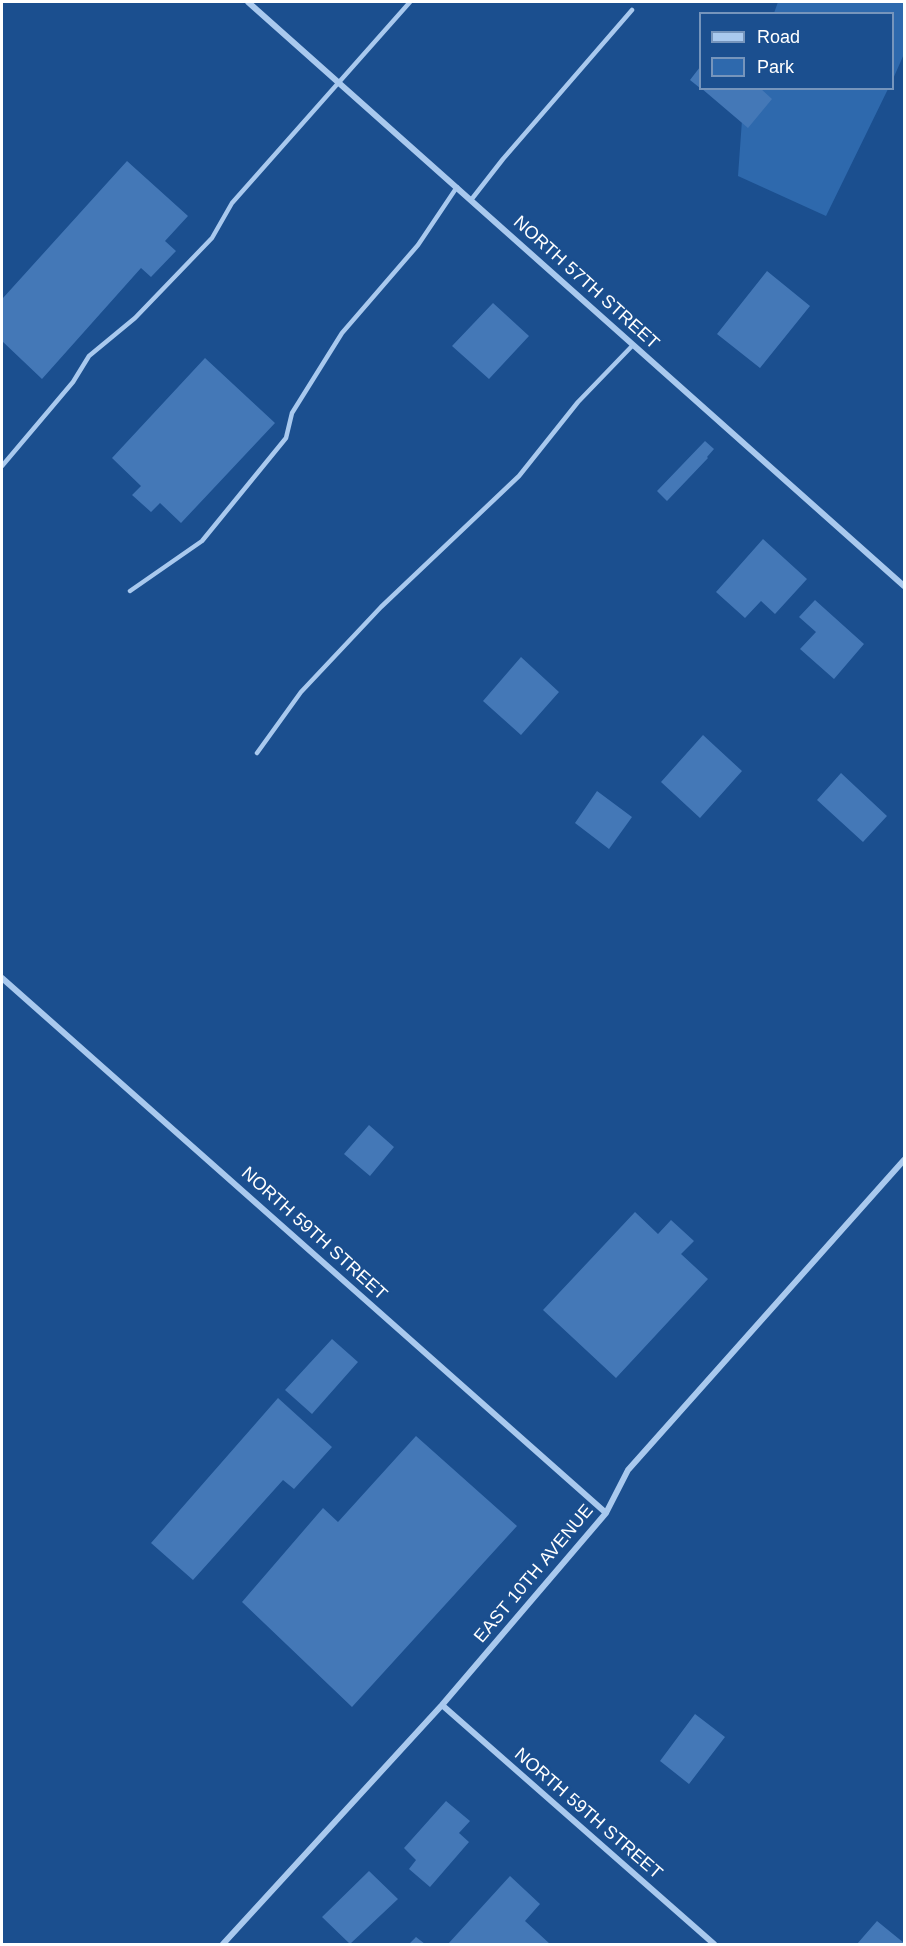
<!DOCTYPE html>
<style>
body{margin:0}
#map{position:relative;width:906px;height:1946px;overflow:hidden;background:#1b4f8f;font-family:Arial,sans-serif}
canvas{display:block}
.frame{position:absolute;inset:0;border:3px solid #fff;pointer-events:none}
.legend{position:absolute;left:699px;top:12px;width:195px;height:78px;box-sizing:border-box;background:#1b4f8f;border:2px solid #7695bc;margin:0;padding:8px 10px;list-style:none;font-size:18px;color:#fff}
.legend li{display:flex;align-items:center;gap:12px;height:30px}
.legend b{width:30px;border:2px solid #7695bc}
</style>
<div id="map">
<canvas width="906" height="1946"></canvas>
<div class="frame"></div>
<ul class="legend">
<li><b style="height:8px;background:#a9c9ee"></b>Road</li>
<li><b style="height:16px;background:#2e69ad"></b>Park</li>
</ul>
</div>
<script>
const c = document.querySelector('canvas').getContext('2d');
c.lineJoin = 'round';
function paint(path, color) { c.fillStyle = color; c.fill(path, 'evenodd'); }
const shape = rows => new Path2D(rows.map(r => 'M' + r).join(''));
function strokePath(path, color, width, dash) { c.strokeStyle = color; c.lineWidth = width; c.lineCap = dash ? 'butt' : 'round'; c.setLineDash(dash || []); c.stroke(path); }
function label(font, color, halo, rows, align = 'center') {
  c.font = font + ' Arial,sans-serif'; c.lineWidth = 5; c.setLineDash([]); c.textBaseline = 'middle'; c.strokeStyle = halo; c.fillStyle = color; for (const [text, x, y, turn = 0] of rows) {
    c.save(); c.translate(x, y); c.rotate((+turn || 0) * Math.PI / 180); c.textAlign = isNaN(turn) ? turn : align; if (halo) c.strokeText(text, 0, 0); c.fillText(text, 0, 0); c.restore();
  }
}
const green = shape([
 [778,2,904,2,904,54,893,79,892,14,774,13],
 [749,89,888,89,826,216,738,176,743,106]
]);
const building = shape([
 [700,67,700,88,690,80],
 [701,88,760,88,772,99,748,128],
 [127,161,188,216,165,241,176,251,151,277,141,268,42,379,2,341,2,297,3,298],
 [767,271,810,306,760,368,717,334],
 [493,303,529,336,489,379,452,346],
 [205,358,275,423,181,523,160,503,151,512,132,495,141,486,112,458],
 [705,441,714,449,707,457,708,458,667,501,657,491],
 [763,539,807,579,775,614,761,601,745,618,716,592],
 [815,600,864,644,834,679,800,649,816,632,799,617],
 [521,657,559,692,521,735,483,701],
 [703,735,742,771,700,818,661,782],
 [841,773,887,816,863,842,817,800],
 [597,791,632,817,609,849,575,823],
 [369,1125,394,1147,370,1176,344,1154],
 [635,1212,658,1234,671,1220,694,1241,681,1254,708,1279,616,1378,543,1310],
 [332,1339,358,1362,312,1414,285,1390],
 [278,1398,332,1447,294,1489,283,1480,193,1580,151,1543],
 [416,1436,517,1526,352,1707,242,1602,323,1508,338,1522],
 [695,1714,725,1737,689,1784,660,1761],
 [446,1801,470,1821,459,1833,469,1842,430,1887,409,1869,416,1860,404,1848],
 [369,1871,398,1899,350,1944,322,1917],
 [510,1876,540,1904,525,1921,550,1944,448,1944],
 [877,1921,904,1943,904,1944,857,1944],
 [416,1937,425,1944,409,1944]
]);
const lane = shape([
 [471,200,503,159,632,10],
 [2,466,73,382,89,356,135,318,212,238,232,203,410,2],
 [130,591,202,541,286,438,292,413,342,333,418,245,457,187],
 [257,753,301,692,381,607,519,476,578,402,633,345]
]);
const street = shape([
 [248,2,904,586],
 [2,978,606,1513],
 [442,1705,714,1944],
 [223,1944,442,1705,606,1513,628,1470,904,1160]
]);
const streetNames = [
 ["NORTH 57TH STREET",586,283,42],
 ["NORTH 59TH STREET",314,1234,42],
 ["EAST 10TH AVENUE",534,1574,-50],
 ["NORTH 59TH STREET",588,1814,41]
];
paint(green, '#2e69ad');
paint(building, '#4478b7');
strokePath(lane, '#a9c9ee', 4.5);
strokePath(street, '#a9c9ee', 6);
label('18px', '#fff', '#1b4f8f', streetNames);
</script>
